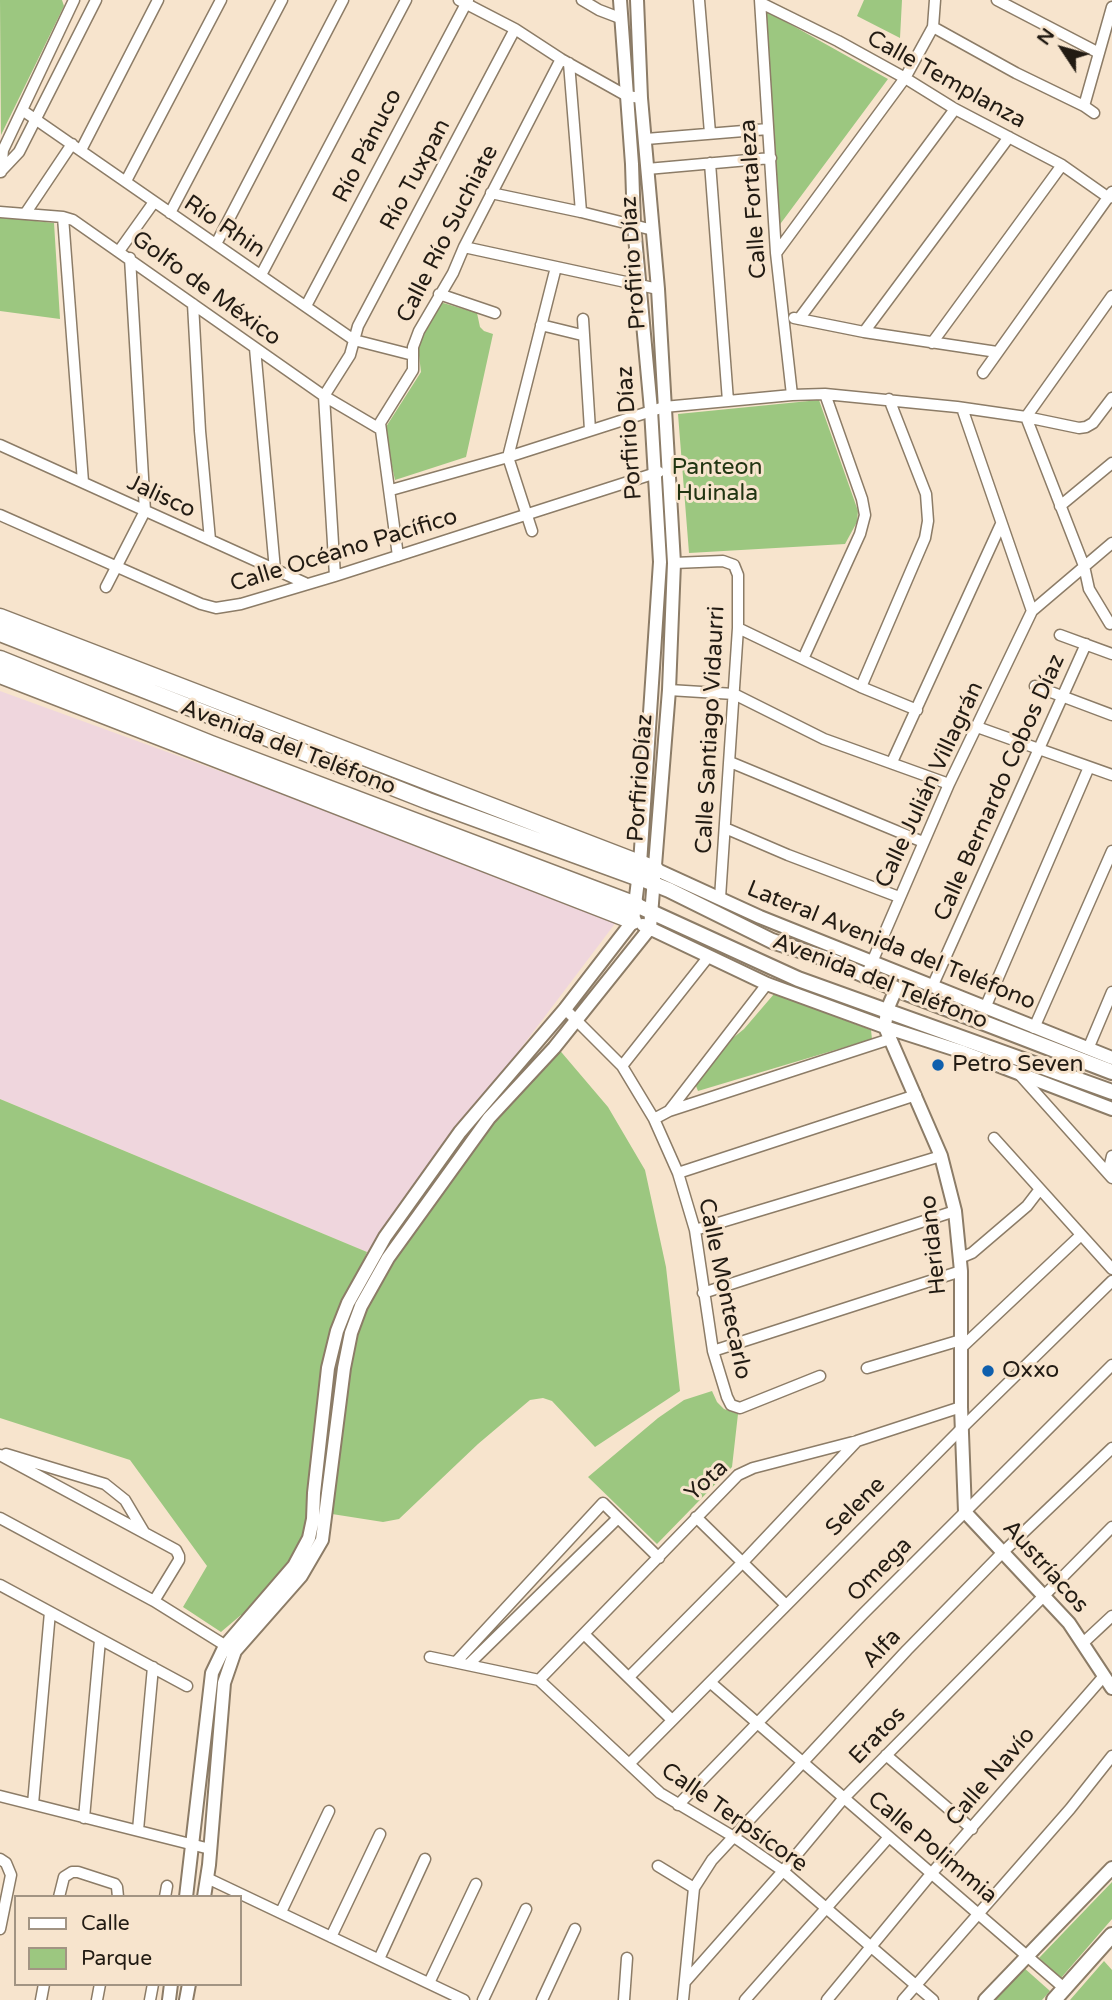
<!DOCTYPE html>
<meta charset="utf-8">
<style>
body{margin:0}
#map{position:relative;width:1112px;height:2000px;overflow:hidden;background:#f7e4cd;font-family:"Varela Round",sans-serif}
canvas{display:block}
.legend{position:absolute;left:14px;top:1895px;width:228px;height:91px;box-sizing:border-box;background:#f7e4cd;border:2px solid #a29483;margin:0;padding:9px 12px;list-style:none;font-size:21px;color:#221b13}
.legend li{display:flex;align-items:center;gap:14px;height:35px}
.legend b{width:35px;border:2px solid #a29483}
.north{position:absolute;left:1028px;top:14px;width:70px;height:70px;-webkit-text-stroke:5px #f7e4cd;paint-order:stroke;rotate:306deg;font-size:19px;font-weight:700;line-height:28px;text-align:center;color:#221b13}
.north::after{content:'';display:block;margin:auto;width:24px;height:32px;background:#221b13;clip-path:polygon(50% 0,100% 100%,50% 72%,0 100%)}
</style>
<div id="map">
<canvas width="1112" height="2000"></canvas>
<ul class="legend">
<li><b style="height:9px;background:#fff"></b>Calle</li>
<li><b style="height:19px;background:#9cc780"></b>Parque</li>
</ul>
<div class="north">N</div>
</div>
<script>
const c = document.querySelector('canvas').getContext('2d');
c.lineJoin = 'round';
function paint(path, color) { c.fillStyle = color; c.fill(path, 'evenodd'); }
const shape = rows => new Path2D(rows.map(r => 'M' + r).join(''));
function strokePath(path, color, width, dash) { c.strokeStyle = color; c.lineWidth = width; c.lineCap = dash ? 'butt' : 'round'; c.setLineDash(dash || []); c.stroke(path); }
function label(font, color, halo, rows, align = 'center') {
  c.font = font + ' "Varela Round",sans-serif'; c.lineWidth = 6; c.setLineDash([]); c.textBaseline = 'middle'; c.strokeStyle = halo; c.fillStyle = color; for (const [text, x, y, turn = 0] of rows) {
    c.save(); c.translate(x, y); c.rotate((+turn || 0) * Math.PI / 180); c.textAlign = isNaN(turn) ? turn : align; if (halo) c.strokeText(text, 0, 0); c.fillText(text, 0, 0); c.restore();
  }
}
const industrial = shape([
 [0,691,620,917,367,1252,0,1099]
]);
const green = shape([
 [0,0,62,0,64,6,1,135],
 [864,0,902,0,900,38,857,16],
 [763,9,888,79,778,227],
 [0,217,54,223,60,319,0,311],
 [440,302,477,313,480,327,484,331,493,334,466,457,395,480,384,430,421,372,418,347],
 [819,400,858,511,857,522,845,544,689,553,678,414],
 [774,994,871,1030,872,1039,698,1091,694,1081,722,1047,744,1029],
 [551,1040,608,1107,645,1170,666,1267,680,1391,595,1447,552,1401,543,1398,530,1400,478,1444,399,1519,383,1522,332,1514,342,1414,362,1310,384,1254,484,1113],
 [0,1099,367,1252,342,1318,314,1533,247,1621,241,1615,221,1632,183,1607,207,1566,130,1460,0,1418],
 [712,1391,717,1402,724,1409,738,1414,732,1467,657,1544,588,1477,658,1418,684,1400],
 [1112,1882,1112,1919,1061,1978,1039,1958],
 [1104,1961,1112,1970,1112,2000,1070,2000],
 [1023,1967,1050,1991,1042,2000,993,2000]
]);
const minor = shape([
 [459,0,515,29,561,59,627,96,641,98],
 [582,0,599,10,620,18],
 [699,0,710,133],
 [760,0,776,253,792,395],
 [997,0,1099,53],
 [761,3,838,41,905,78,955,109,1062,165,1109,198],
 [933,27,1016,73,1084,106,1094,113],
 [569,63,581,212],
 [1084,106,1112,7],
 [22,110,354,340,413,355],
 [646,139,768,129],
 [81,150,158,0],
 [710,163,728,401],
 [647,169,771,158],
 [2,170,19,152,96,0],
 [1,172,3,150,74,0],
 [126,181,221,0],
 [491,193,581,212,653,230],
 [0,212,63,217,73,220,324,396,380,429],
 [170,213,282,0],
 [25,214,72,144],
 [63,217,83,482],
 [216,244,343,0],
 [464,247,658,289],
 [119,251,154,202],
 [777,252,905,78,933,27,935,0],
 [261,275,406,0],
 [439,294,495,313],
 [193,304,200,431,210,540],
 [306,306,468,0],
 [794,318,864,332,997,352],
 [583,319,590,430],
 [799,319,955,109],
 [541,325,582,335],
 [864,332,1009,137],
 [932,343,1062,165],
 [255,348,275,570],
 [983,373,1112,192],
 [962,408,1032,611],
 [0,445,305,583],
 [391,490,508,457,664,407,792,395,825,394,957,407,1026,417,1079,428,1086,427,1093,423,1112,398],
 [1060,506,1112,463],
 [0,515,201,604,216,608,241,604,335,576,659,472],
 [532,531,508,457,556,267],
 [398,556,380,423,413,370,413,347,419,331,453,273,464,247,561,59],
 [674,563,723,561,734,565,738,575,738,628,720,898],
 [335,576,324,396,350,355,358,326,515,29],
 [106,587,145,511,130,258],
 [1110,624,1089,589,1084,566,1026,417,1112,296],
 [738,628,861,687,917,710],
 [1060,635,1112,654],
 [803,659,860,534,865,515,862,499,825,394],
 [1035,686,1112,715],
 [861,687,925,538,928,521,926,494,889,399],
 [669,690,734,694,824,739,949,784],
 [977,727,1112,775],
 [730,762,923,842],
 [892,762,1001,524],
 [725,828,788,855,899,897],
 [866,976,949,784,1032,611,1112,543],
 [932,987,1086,644],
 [985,1008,1089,767],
 [565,1009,622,1066,654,1119,678,1173,695,1230,713,1351,727,1397,731,1405,740,1408,820,1376],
 [1034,1028,1112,851],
 [1088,1049,1112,992],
 [622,1066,709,956],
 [1019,1074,1112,1178],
 [669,1111,767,984],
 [654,1119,669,1111,890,1039],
 [994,1138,1112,1269],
 [678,1173,916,1095],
 [1108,1173,1112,1156],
 [695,1230,941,1156],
 [960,1258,972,1253,1027,1206,1040,1189],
 [703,1293,955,1211],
 [961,1348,1081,1235],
 [713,1351,961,1271],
 [867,1368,961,1340],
 [6,1454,105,1484,125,1500,144,1532],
 [0,1455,176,1550,179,1556,179,1560,154,1601],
 [696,1517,786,1605],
 [0,1518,154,1601,231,1649],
 [0,1585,187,1686],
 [584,1634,672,1720],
 [1083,1643,1112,1616],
 [430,1657,539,1680,660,1793,734,1837,783,1871,933,2000],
 [456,1662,603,1503,659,1558],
 [469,1664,618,1518],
 [629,1677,743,1562,857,1441],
 [539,1680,738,1475,753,1468,857,1441,961,1407],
 [711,1683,1064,1988],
 [886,1755,972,1829],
 [630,1763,963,1427,1112,1281],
 [0,1796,210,1849],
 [33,1804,50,1612],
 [678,1805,863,1614,1112,1365],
 [84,1818,100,1640],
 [138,1830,153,1667],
 [0,1859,6,1863,11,1875,0,1929],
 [658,1866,694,1888],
 [207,1878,464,2000],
 [59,1897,64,1877,72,1872,78,1872,115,1884,117,1887,118,1897],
 [165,1897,167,1886],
 [281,1912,329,1811],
 [331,1937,380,1834],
 [379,1959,425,1859],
 [685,1982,783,1871,843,1799,1112,1527],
 [429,1983,476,1884],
 [41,2000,44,1984],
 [97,2000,100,1984],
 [150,2000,153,1984],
 [483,2000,526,1909],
 [542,2000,575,1929],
 [624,2000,627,1958],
 [683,2000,694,1888,712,1860,907,1650,1003,1552,1112,1448],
 [745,2000,889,1837],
 [827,2000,931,1874,1104,1676],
 [903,2000,1070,1809,1112,1756]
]);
const tertiary = shape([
 [655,869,760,917,1112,1058],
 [643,925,767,984,885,1027,963,1052,1112,1109],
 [896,989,887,1010,885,1027,941,1156,955,1211,961,1271,961,1407,965,1512,1069,1623,1112,1688],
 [186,1897,212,1673,225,1646,294,1566,309,1538,313,1519,314,1493,328,1368,337,1331,348,1303,385,1237,460,1132,565,1009,633,921,640,864,660,562,651,410,634,226,632,164,620,0],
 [204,1897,209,1865,224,1683,235,1651,301,1576,322,1540,344,1368,351,1333,361,1306,388,1258,489,1118,554,1048,650,928,669,690,674,563,658,289,641,98,637,0],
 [169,2000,171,1984],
 [186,2000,189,1984],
 [985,2000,1112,1868]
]);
const secondary = shape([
 [639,878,669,890,772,941,830,960,896,989,1112,1072],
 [636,905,798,979,1112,1092],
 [1054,2000,1112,1935]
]);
const primary = shape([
 [0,617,655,869],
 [0,633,428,801,639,878],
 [0,659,211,744,636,905],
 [0,675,633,921]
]);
const markers = [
 [938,1065,7,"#0f5fad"],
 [988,1371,7,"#0f5fad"]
];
const streetNames = [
 ["Calle Templanza",946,80,29],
 ["Río Pánuco",368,146,-63],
 ["Río Tuxpan",416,175,-62],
 ["Calle Fortaleza",754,199,-94],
 ["Río Rhin",224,227,34],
 ["Calle Río Suchiate",448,234,-63],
 ["Profirio Díaz",634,263,-94],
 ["Golfo de México",206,289,36],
 ["Porfirio Díaz",630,433,-94],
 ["Jalisco",161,497,25],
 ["Calle Océano Pacífico",344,551,-17],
 ["Calle Santiago Vidaurri",711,730,-87],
 ["Avenida del Teléfono",288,748,21],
 ["PorfirioDíaz",641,778,-86],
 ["Calle Julián Villagrán",930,785,-65],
 ["Calle Bernardo Cobos Díaz",1000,788,-66],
 ["Lateral Avenida del Teléfono",891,946,22],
 ["Avenida del Teléfono",880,982,21],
 ["Heridano",934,1245,-96],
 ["Calle Montecarlo",724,1289,78],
 ["Yota",707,1481,-43],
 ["Selene",856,1507,-45],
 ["Austríacos",1045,1567,48],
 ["Omega",880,1570,-45],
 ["Alfa",882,1649,-47],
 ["Eratos",878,1736,-46],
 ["Calle Navío",991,1777,-49],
 ["Calle Terpsícore",734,1818,35],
 ["Calle Polimmia",932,1848,40]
];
const parkNames = [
 ["Panteon",717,468],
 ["Huinala",717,494]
];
const poiNames = [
 ["Petro Seven",952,1065],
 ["Oxxo",1002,1371]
];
paint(industrial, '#efd6dd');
paint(green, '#9cc780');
strokePath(minor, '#8c7c67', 13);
strokePath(tertiary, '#8c7c67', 16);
strokePath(secondary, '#8c7c67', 18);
strokePath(primary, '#8c7c67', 19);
strokePath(minor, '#fff', 10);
strokePath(tertiary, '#fff', 12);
strokePath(secondary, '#fff', 14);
strokePath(primary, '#fff', 16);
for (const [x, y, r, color] of markers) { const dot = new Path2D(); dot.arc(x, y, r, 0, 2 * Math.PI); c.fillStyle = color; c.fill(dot); strokePath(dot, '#f7e4cd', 2.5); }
label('23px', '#221b13', '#f7e4cd', streetNames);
label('23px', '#213512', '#f7e4cd', parkNames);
label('23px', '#221b13', '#f7e4cd', poiNames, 'left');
</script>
